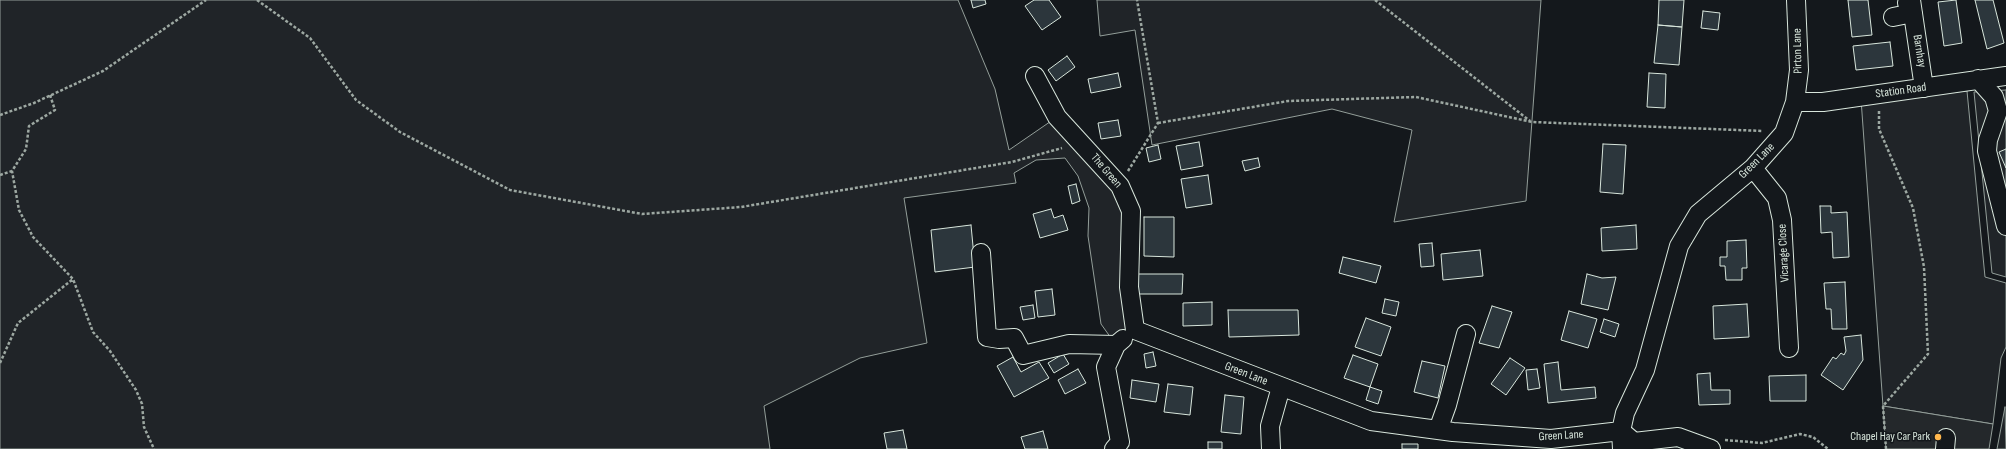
<!DOCTYPE html>
<style>
body{margin:0}
canvas{display:block;background:#14181c}
</style>
<canvas width="2006" height="449"></canvas>
<script>
const c = document.querySelector('canvas').getContext('2d');
c.lineJoin = 'round';
function paint(path, color) { c.fillStyle = color; c.fill(path, 'evenodd'); }
const shape = rows => new Path2D(rows.map(r => 'M' + r).join(''));
function strokePath(path, color, width, dash) { c.strokeStyle = color; c.lineWidth = width; c.lineCap = dash ? 'butt' : 'round'; c.setLineDash(dash || []); c.stroke(path); }
function label(font, color, halo, rows, align = 'center') {
  c.font = font + ' "Sofia Sans Condensed",sans-serif'; c.lineWidth = 3; c.setLineDash([]); c.textBaseline = 'middle'; c.strokeStyle = halo; c.fillStyle = color; for (const [text, x, y, turn = 0] of rows) {
    c.save(); c.translate(x, y); c.rotate((+turn || 0) * Math.PI / 180); c.textAlign = isNaN(turn) ? turn : align; if (halo) c.strokeText(text, 0, 0); c.fillText(text, 0, 0); c.restore();
  }
}
const green = shape([
 [0,0,958,0,995,89,1009,150,1057,117,1120,186,1135,330,1116,345,1101,324,1088,236,1089,208,1078,176,1065,158,1036,160,1014,173,1016,183,904,198,927,343,860,358,764,406,770,449,0,449,0,0],
 [1097,0,1541,0,1526,201,1394,222,1412,130,1332,109,1152,145,1135,30,1100,36,1097,0],
 [2006,90,2006,277,1992,273,1974,92,2006,90],
 [1967,91,1985,277,2006,283,2006,347,2001,358,1993,424,1883,406,1861,99,1967,91],
 [2005,407,2006,449,1997,449,2005,407]
]);
const parking = shape([
 [1883,406,1993,424,1989,449,1886,449,1883,406]
]);
const building = shape([
 [971,0,985,0,986,4,973,8,971,0],
 [1034,0,1049,0,1061,17,1042,30,1025,6,1034,0],
 [1659,0,1684,0,1682,27,1658,25,1659,0],
 [1848,0,1868,0,1872,35,1852,37,1848,0],
 [1956,0,1962,43,1944,46,1938,2,1956,0],
 [1975,0,1993,0,2004,43,1987,49,1975,0],
 [1703,11,1720,13,1718,30,1701,28,1703,11],
 [1658,25,1682,27,1679,65,1654,63,1658,25],
 [1890,42,1893,66,1856,70,1853,46,1890,42],
 [1067,56,1075,67,1056,81,1048,70,1067,56],
 [1118,73,1121,87,1091,93,1088,79,1118,73],
 [1649,73,1666,74,1665,108,1647,107,1649,73],
 [1118,120,1121,136,1101,139,1098,123,1118,120],
 [1199,142,1203,166,1181,170,1176,146,1199,142],
 [1603,144,1626,145,1623,194,1600,192,1603,144],
 [1158,145,1161,159,1149,162,1146,148,1158,145],
 [2006,149,2006,168,1999,152,2006,149],
 [1258,158,1260,167,1245,171,1242,161,1258,158],
 [1208,175,1212,204,1186,208,1181,179,1208,175],
 [1076,184,1080,201,1072,204,1068,186,1076,184],
 [1820,206,1831,206,1831,213,1847,212,1849,257,1833,258,1832,232,1821,233,1820,206],
 [1051,209,1054,218,1063,215,1068,230,1040,238,1033,214,1051,209],
 [1144,217,1174,217,1174,257,1144,256,1144,217],
 [971,225,975,267,935,272,931,230,971,225],
 [1636,225,1637,249,1602,251,1601,228,1636,225],
 [1746,240,1747,268,1742,268,1742,280,1726,280,1725,266,1720,266,1720,257,1727,257,1727,241,1746,240],
 [1432,243,1434,266,1421,267,1419,244,1432,243],
 [1480,250,1483,276,1443,280,1441,254,1480,250],
 [1343,257,1381,266,1376,283,1339,273,1343,257],
 [1137,274,1183,274,1182,294,1136,294,1137,274],
 [1587,274,1602,278,1616,277,1608,310,1581,304,1587,274],
 [1845,282,1847,329,1832,329,1831,309,1826,309,1824,283,1845,282],
 [1052,289,1055,315,1038,317,1035,291,1052,289],
 [1385,299,1399,302,1396,316,1382,313,1385,299],
 [1212,302,1212,325,1183,326,1183,303,1212,302],
 [1747,304,1749,337,1714,339,1713,306,1747,304],
 [1033,305,1035,318,1023,320,1020,307,1033,305],
 [1492,306,1512,312,1499,348,1479,343,1492,306],
 [1228,310,1298,310,1299,335,1229,337,1228,310],
 [1569,311,1597,319,1588,348,1561,340,1569,311],
 [1366,318,1391,327,1381,356,1355,347,1366,318],
 [1604,319,1619,324,1615,337,1600,332,1604,319],
 [1861,335,1863,360,1843,390,1821,375,1833,357,1836,359,1841,353,1844,355,1846,351,1844,337,1861,335],
 [1153,352,1156,366,1146,368,1144,354,1153,352],
 [1063,354,1069,364,1054,373,1048,363,1063,354],
 [1353,355,1378,364,1370,387,1344,378,1353,355],
 [1013,357,1021,372,1039,362,1049,378,1014,397,997,366,1013,357],
 [1510,358,1525,368,1506,395,1491,384,1510,358],
 [1422,361,1445,366,1438,398,1414,392,1422,361],
 [1558,362,1561,390,1595,387,1596,398,1548,403,1544,364,1558,362],
 [1078,369,1086,383,1065,394,1058,380,1078,369],
 [1537,369,1540,388,1528,390,1526,370,1537,369],
 [1710,373,1711,390,1730,390,1730,404,1699,405,1697,374,1710,373],
 [1806,375,1806,401,1770,401,1769,376,1806,375],
 [1132,380,1159,384,1156,402,1130,398,1132,380],
 [1168,384,1193,387,1190,415,1164,412,1168,384],
 [1370,387,1382,391,1378,404,1366,400,1370,387],
 [1225,395,1244,397,1241,434,1221,432,1225,395],
 [903,430,907,449,887,449,884,433,903,430],
 [1043,431,1048,449,1025,449,1021,437,1043,431],
 [1208,442,1222,442,1222,449,1208,449,1208,442],
 [1402,444,1418,444,1418,449,1402,449,1402,444]
]);
const path = shape([
 [257,0,310,38,356,100,400,132,510,190,642,214,741,207,1012,162,1062,148],
 [1375,0,1530,121],
 [50,95,55,110,29,126,26,149,12,171,19,210,33,237,73,279,93,332,110,351,136,390,142,404,144,427,154,449],
 [1879,111,1879,129,1913,208,1924,267,1928,354,1883,406,1886,449],
 [0,115,34,103,103,71,206,0],
 [1158,123,1288,101,1416,97,1532,122,1763,131],
 [1128,171,1158,123,1137,0],
 [0,175,12,171],
 [0,363,18,323,73,279],
 [1725,440,1762,443,1800,434,1813,437,1828,449]
]);
const minor = shape([
 [1911,0,1924,88],
 [1893,17,1913,13,1907,3],
 [1035,76,1057,117,1120,186,1131,211,1129,287,1135,330],
 [1978,79,1994,97,1998,111,1988,140,1987,151,2006,226],
 [1795,102,1823,102,2006,76],
 [1753,168,1777,198,1782,220,1789,348],
 [981,253,987,337,999,339,1014,338,1023,355,1069,344,1116,345],
 [1135,330,1371,421,1453,432,1551,439,1621,431],
 [1438,430,1447,405,1466,334],
 [1621,431,1634,442,1678,437,1711,449],
 [1114,449,1120,442,1106,367,1116,345,1123,339],
 [1271,449,1270,426,1281,387],
 [1622,449,1621,431,1625,413,1645,370,1679,246,1698,214,1753,168,1784,133,1795,102,1799,70,1796,0],
 [1945,449,1946,438]
]);
const markers = [
 [1938,437,4,"#ffb74d"]
];
const streetNames = [
 ["Pirton Lane",1798,51,-91],
 ["Barnhay",1919,51,81],
 ["Station Road",1901,91,-8],
 ["Green Lane",1757,161,-45],
 ["The Green",1106,171,49],
 ["Vicarage Close",1784,253,-93],
 ["Green Lane",1246,374,21],
 ["Green Lane",1561,436,-3]
];
const poiNames = [
 ["Chapel Hay Car Park",1930,437]
];
paint(green, '#202428');
strokePath(green, '#939e99', 1);
paint(parking, '#24282b');
strokePath(parking, '#939e99', 1);
paint(building, '#2c363c');
strokePath(building, '#d8e6dc', 1);
strokePath(minor, '#d8e6dc', 20);
strokePath(path, '#9da8a2', 2.5, [3, 2]);
strokePath(minor, '#14181c', 18);
for (const [x, y, r, color] of markers) { const dot = new Path2D(); dot.arc(x, y, r, 0, 2 * Math.PI); c.fillStyle = color; c.fill(dot); strokePath(dot, '#14181c', 1.5); }
label('12px', '#d8e6dc', '#14181c', streetNames);
label('12px', '#d8e6dc', '#14181c', poiNames, 'right');
</script>
